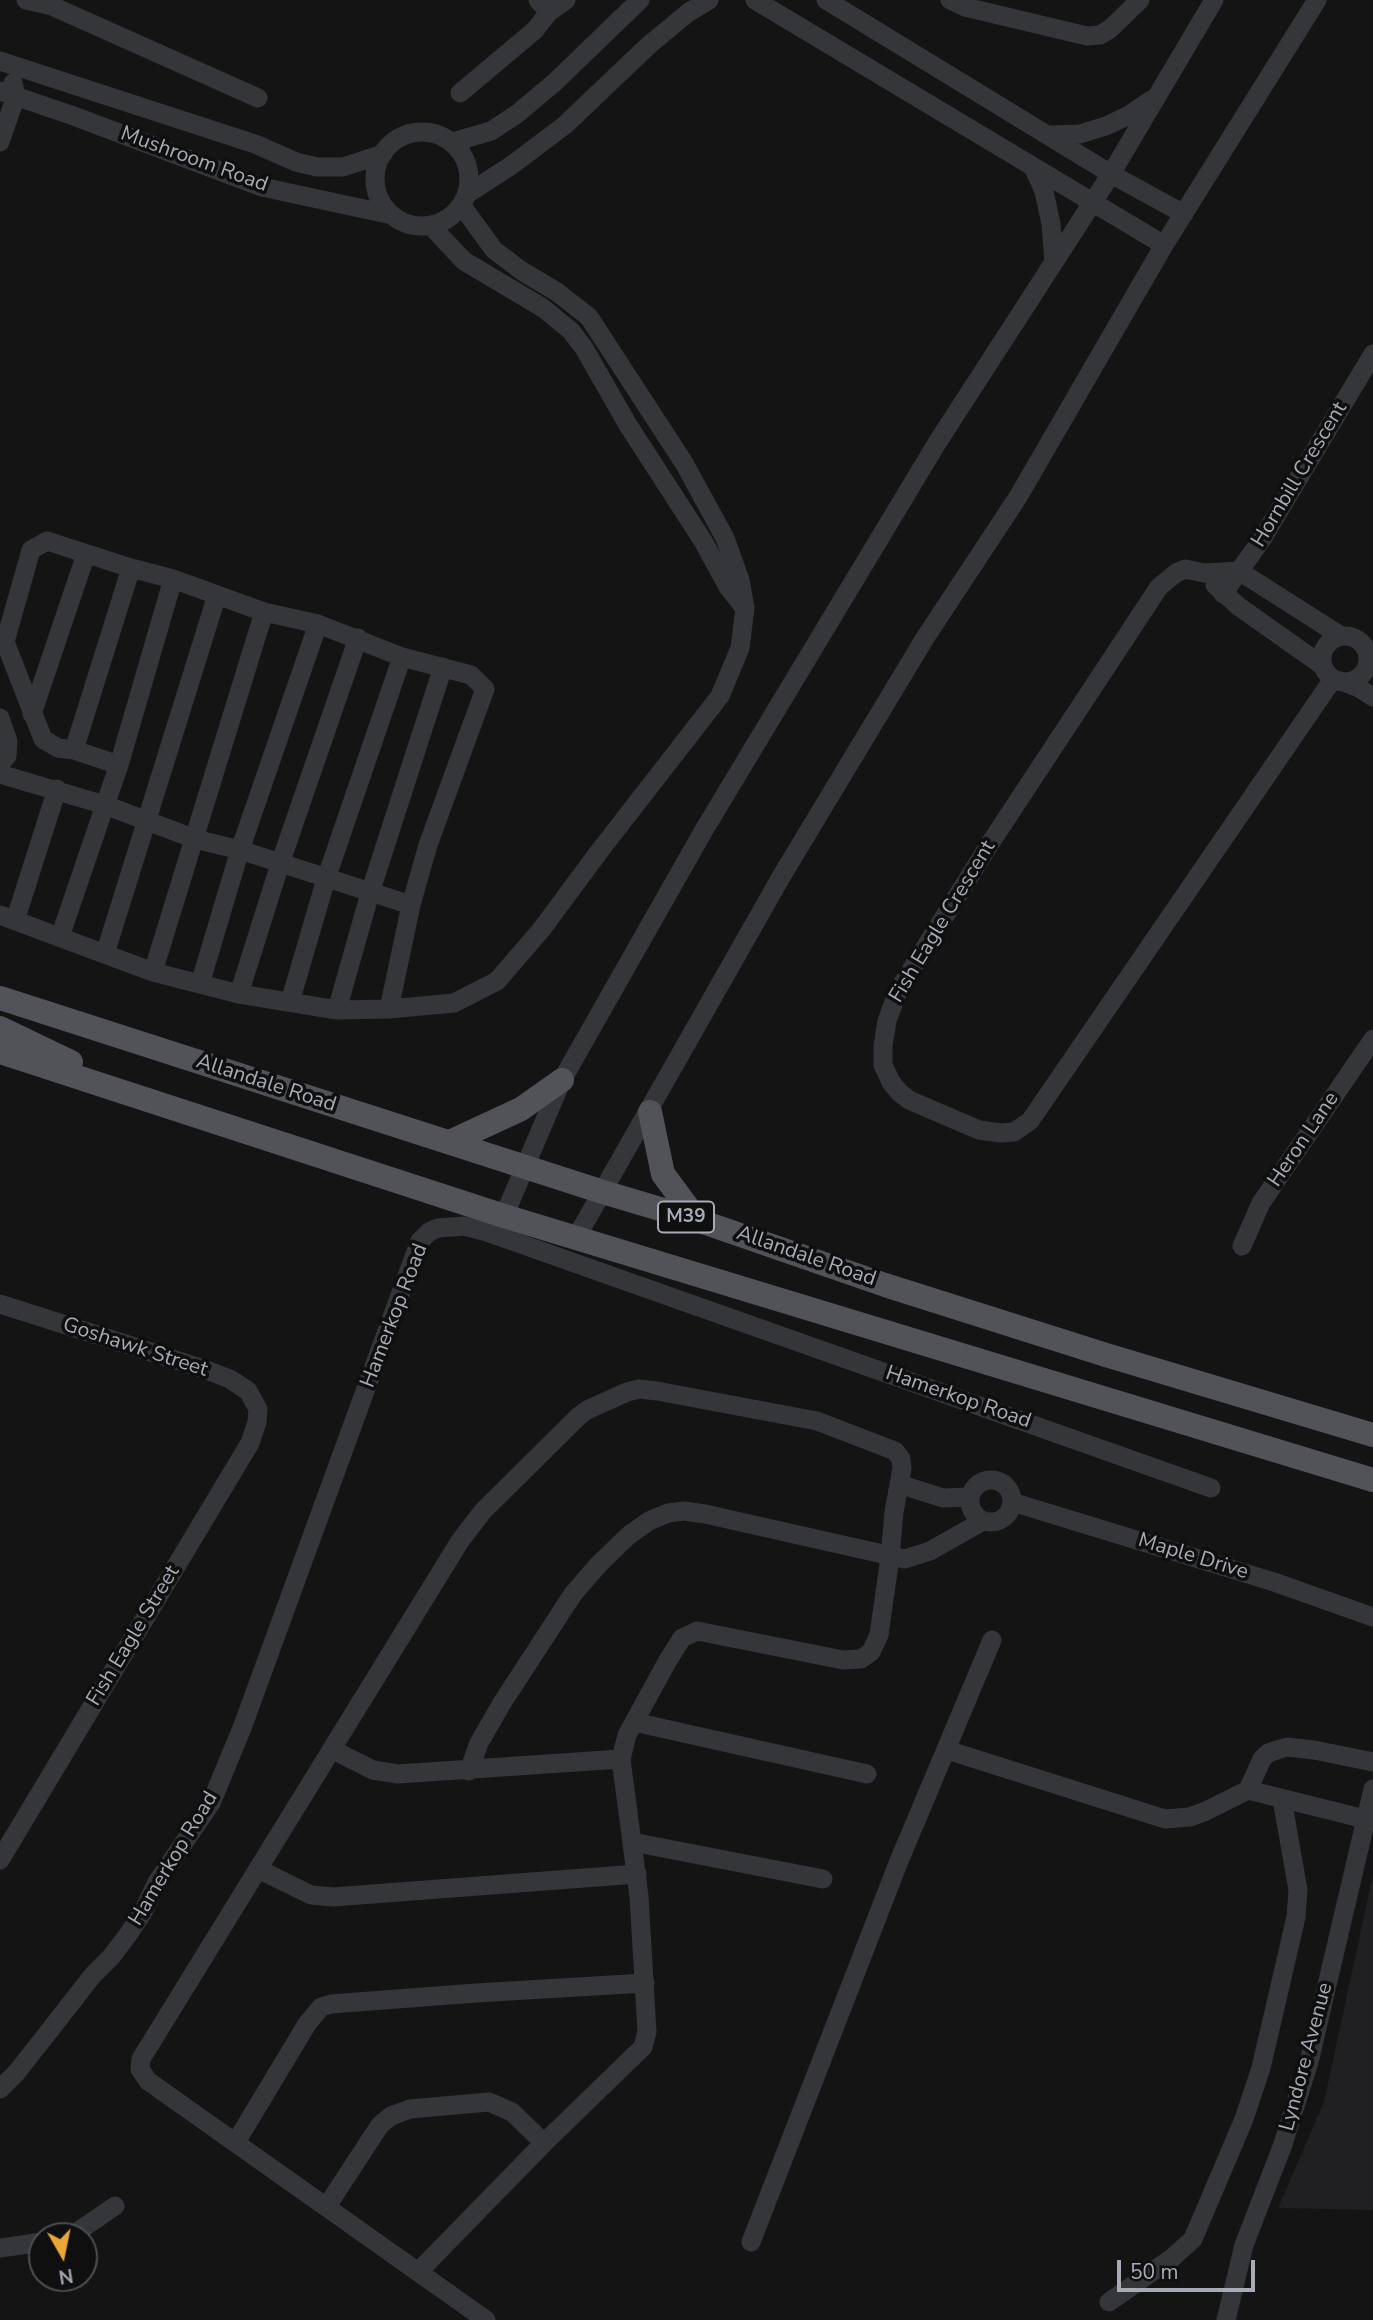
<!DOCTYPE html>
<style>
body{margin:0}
#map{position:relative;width:1373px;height:2320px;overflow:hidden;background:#141415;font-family:"Nunito Sans",sans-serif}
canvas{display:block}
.north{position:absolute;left:28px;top:2222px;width:70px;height:70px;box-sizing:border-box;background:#0f0f10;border:2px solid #4b4d52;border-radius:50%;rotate:171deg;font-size:19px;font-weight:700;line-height:28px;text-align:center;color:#a6abb5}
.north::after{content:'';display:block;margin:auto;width:24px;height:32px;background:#eaa737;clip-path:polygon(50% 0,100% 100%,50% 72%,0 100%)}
.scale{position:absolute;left:1117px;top:2260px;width:138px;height:32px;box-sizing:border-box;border:4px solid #a6abb5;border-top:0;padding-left:9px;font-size:21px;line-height:24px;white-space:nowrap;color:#a6abb5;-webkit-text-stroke:5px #0f0f10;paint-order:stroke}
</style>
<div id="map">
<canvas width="1373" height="2320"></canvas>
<div class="north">N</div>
<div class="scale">50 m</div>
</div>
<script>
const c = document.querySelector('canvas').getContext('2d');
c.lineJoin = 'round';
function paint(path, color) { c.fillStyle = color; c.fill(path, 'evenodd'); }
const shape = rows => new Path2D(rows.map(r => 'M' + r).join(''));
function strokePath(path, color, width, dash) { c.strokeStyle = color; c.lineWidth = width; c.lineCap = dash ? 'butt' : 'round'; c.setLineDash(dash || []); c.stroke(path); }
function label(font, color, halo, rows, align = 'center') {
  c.font = font + ' "Nunito Sans",sans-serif'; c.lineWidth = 7; c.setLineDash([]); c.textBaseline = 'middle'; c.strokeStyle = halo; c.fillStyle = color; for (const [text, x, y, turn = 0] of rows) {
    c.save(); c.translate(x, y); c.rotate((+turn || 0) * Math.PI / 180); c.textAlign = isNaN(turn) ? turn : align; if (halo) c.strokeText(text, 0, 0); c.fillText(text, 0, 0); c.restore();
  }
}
const built = shape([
 [1373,1874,1373,2210,1278,2208,1324,2102]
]);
const minor = shape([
 [26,0,52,6,258,98],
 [755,0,1164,245],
 [826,0,1111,174,1184,214],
 [950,0,965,7,1087,36,1100,35,1110,29,1140,0],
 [549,12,566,0],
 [0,61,255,144,296,162,317,167,343,167,383,154],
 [0,91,71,115,262,187,392,215],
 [460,93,535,30,549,12,538,0],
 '375 179a47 47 0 1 1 94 0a47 47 0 1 1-94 0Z',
 [1050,135,1080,134,1106,126,1129,115,1151,100],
 [0,142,16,96,13,83],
 [453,142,491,131,517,114,555,82,640,0],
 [1033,167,1044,191,1051,224,1054,262],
 [467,194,512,165,565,125,649,45,689,12,709,0],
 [430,225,464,261,543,308,571,331,584,348,628,425,703,541,728,587,742,605],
 [1239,571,1204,573,1185,569,1176,573,1159,587,991,842,898,991,887,1021,883,1046,883,1065,891,1082,899,1092,909,1100,979,1130,1001,1133,1014,1132,1030,1121,1333,679],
 [1239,571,1341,636],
 [173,579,119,765,74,750,58,748,43,739,5,642,31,550,47,541,131,568,173,579,264,612,318,624,402,657,471,675,485,689,428,845,411,905,389,1009],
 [1215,585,1238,606,1323,666],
 [1223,594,1262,539,1373,354],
 '1322 659a23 23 0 1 1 46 0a23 23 0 1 1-46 0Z',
 [1341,681,1359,688,1373,697],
 [32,714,86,554],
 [0,718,8,741,7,756,0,764],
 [74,750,131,568],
 [119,765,105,805,195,839,240,850,411,905],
 [0,774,105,805,60,937],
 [0,915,153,972,239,994,337,1010,389,1009,454,1003,497,981,541,930,598,853,720,696,740,648,745,608,740,580,725,538,684,463,589,317,557,292,522,271,494,250,462,206],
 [15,921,57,789],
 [105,954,217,595],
 [153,972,264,612],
 [200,984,240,850,318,624],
 [239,994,280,864,358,638],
 [290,1002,326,879,402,657],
 [337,1010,370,893,443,667],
 [504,1216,562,1080,704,830,937,443,1111,174,1214,0],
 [576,1238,781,877,925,638,1018,497,1164,245,1317,0],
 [1242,1246,1261,1203,1373,1039],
 [0,1304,204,1369,230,1379,248,1391,258,1409,257,1422,250,1443,0,1860],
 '970 1501a21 21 0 1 1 42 0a21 21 0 1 1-42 0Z',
 [899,1484,943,1498,970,1497],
 [1012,1502,1274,1582,1373,1617],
 [634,1722,867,1774],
 [333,1750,373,1770,398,1774,621,1759],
 [947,1750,1165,1819,1190,1817,1206,1811,1248,1790,1262,1759,1268,1753,1277,1750,1287,1747,1314,1750,1373,1762],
 [469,1771,479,1743,502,1703,573,1594,599,1564,628,1536,649,1521,668,1513,684,1511,705,1514,905,1559,930,1551,983,1521],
 [1248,1790,1365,1819],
 [632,1842,823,1879],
 [258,1869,311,1895,333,1897,637,1874],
 [0,2089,17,2072,93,1975,111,1957,127,1936,142,1914,157,1882,211,1803,242,1728,414,1257,420,1241,429,1232,438,1228,464,1226,487,1232,1211,1488],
 [236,2142,307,2024,321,2007,331,2004,476,1993,645,1983],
 [327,2206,380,2125,391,2116,410,2109,489,2102,512,2112,544,2143],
 [68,2236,77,2232,115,2206],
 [751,2242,899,1861,992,1640],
 [0,2248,42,2242],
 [419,2271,544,2143,643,2047,647,2032,639,1896,621,1759,627,1735,667,1662,682,1638,697,1631,843,1660,861,1659,871,1652,879,1635,890,1557,894,1512,902,1468,901,1459,895,1451,817,1421,657,1391,639,1389,627,1392,587,1410,579,1416,483,1511,460,1541,141,2059,140,2069,148,2081,486,2320],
 [1109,2302,1172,2258,1193,2239,1244,2119,1261,2068,1296,1917,1298,1890,1282,1799],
 [1226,2320,1244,2245,1282,2147,1309,2062,1373,1789]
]);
const major = shape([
 [0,998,603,1192,697,1220,885,1285,1106,1355,1373,1435],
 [0,1028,71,1062],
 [0,1052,504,1216,1373,1480],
 [650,1112,663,1174,697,1220],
 [450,1142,521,1109,562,1080]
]);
const shields = [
 [686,1217,56]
];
const shieldNames = [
 ["M39",686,1217]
];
const streetNames = [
 ["Mushroom Road",194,160,20],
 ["Hornbill Crescent",1300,475,-59],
 ["Fish Eagle Crescent",943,922,-59],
 ["Allandale Road",266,1084,18],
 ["Heron Lane",1304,1140,-56],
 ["Allandale Road",806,1257,19],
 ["Hamerkop Road",395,1316,-69],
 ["Goshawk Street",135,1348,18],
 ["Hamerkop Road",958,1398,19],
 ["Maple Drive",1193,1557,17],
 ["Fish Eagle Street",134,1636,-59],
 ["Hamerkop Road",174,1859,-59],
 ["Lyndore Avenue",1307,2057,-75]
];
paint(built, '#202022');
strokePath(minor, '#35363a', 19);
strokePath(major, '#515359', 24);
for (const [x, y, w] of shields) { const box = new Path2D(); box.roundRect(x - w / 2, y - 15.5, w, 31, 5); c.fillStyle = '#0f0f10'; c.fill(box); strokePath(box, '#a6abb5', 2); }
label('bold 19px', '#a6abb5', null, shieldNames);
label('21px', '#a6abb5', '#0f0f10', streetNames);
</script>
